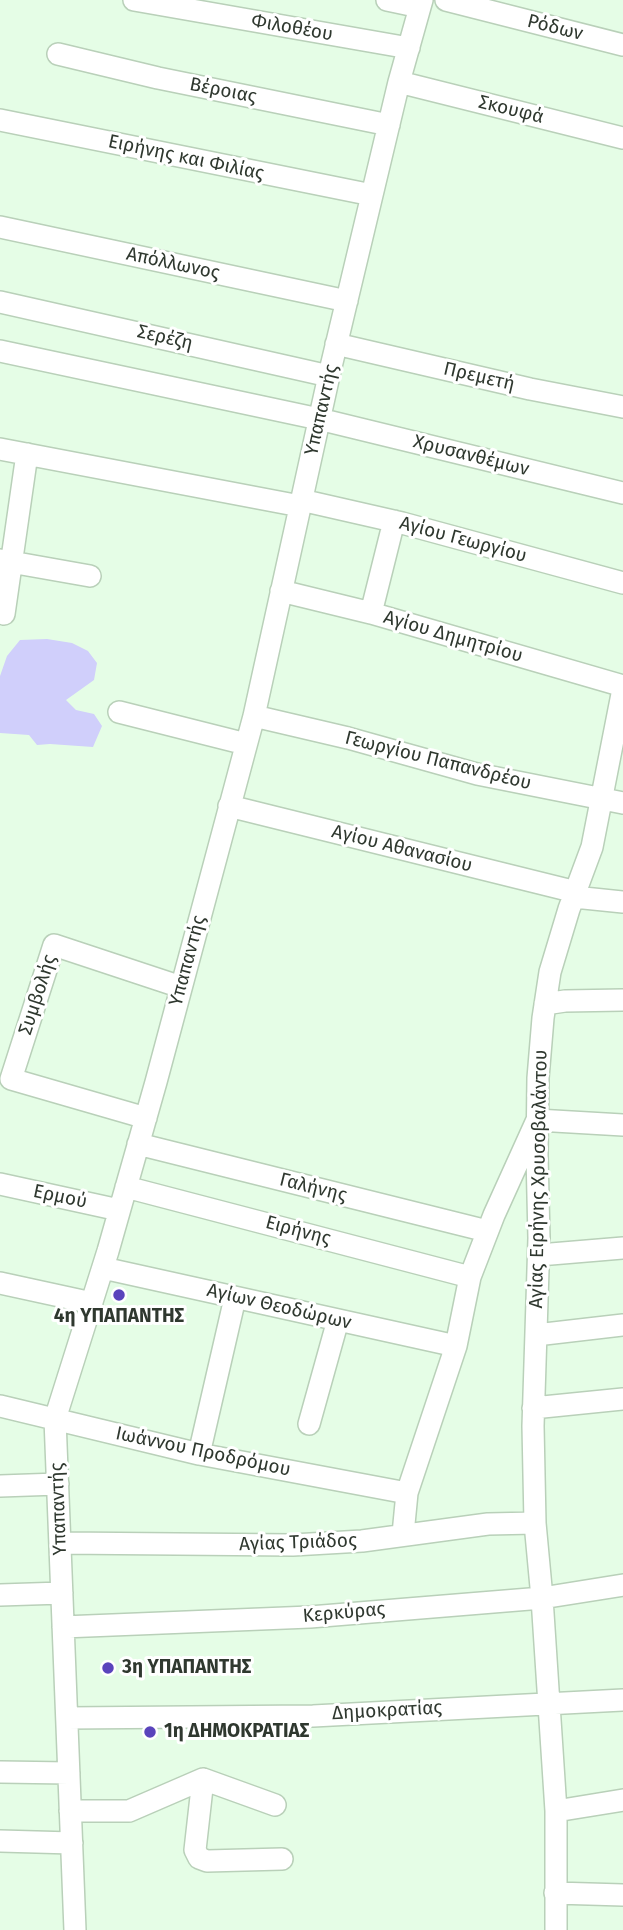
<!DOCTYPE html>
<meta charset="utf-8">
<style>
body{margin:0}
canvas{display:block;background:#e5fde6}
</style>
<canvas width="623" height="1930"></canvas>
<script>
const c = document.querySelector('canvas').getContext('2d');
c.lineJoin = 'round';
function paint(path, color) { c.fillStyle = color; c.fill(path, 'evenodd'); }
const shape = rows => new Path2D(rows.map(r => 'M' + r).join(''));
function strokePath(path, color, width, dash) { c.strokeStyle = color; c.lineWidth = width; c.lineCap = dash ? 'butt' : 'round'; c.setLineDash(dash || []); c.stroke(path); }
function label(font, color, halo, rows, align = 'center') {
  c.font = font + ' "Fira Sans",sans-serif'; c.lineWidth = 6; c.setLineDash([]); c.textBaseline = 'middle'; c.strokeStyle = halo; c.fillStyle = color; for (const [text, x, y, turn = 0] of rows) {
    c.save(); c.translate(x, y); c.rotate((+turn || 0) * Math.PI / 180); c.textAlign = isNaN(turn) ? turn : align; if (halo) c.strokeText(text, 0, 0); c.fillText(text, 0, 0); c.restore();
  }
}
const green = shape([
 [47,639,72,643,88,651,97,663,94,680,66,700,76,710,94,714,102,726,93,747,50,744,37,745,29,735,0,733,0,676,7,656,20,640]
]);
const minor = shape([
 [134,0,409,48],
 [387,0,420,7],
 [446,0,623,45],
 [58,54,158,78,389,125],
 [399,82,623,138],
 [0,120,372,195],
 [0,227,347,301],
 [0,302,329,376],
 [336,344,530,389,623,407],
 [0,351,319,419,623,493],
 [0,449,300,506],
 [301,500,402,523,623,583],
 [0,560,90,576],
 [281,591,371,613,623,686],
 [371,613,394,521],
 [4,614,27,454],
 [119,712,246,744],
 [254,716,348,738,477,774,623,803],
 [229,806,576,892],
 [574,897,623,902],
 [545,1004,565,1001,623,1000],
 [146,1118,11,1079,54,945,181,987],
 [138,1144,487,1231],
 [0,1184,119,1210],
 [126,1187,470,1277],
 [539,1255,623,1248],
 [103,1268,456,1346],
 [0,1283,92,1303],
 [536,1335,623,1325],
 [0,1406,199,1454,407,1493],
 [533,1408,623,1399],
 [309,1424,338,1320],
 [199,1454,235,1298],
 [0,1486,58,1484],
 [403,1534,407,1493,456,1346,470,1277,494,1215,537,1120,623,1125],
 [60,1543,293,1545,362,1541,488,1524,535,1523],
 [0,1595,62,1593],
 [63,1627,310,1617,542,1598,623,1585],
 [67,1718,313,1716,623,1700],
 [0,1772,69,1773],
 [203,1779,195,1850,199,1858,207,1861,282,1859],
 [70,1811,129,1811,203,1779,275,1805],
 [556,1811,623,1800],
 [0,1841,72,1843],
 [555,1893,623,1895],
 [75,1930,55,1419,108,1251,156,1082,254,716,330,371,399,82,422,0],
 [556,1930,556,1811,542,1598,535,1523,533,1426,539,1238,537,1155,538,1078,543,1018,550,972,569,909,592,847,623,689]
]);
const markers = [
 [119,1295,7,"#5a44bc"],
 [108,1668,7,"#5a44bc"],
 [150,1732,7,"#5a44bc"]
];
const streetNames = [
 ["Φιλοθέου",292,28,10],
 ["Ρόδων",555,28,14],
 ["Βέροιας",223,91,11],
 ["Σκουφά",511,110,14],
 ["Ειρήνης και Φιλίας",186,158,12],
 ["Απόλλωνος",173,264,12],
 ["Σερέζη",165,338,13],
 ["Πρεμετή",479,377,13],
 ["Υπαπαντής",322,410,-77],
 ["Χρυσανθέμων",471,456,14],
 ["Αγίου Γεωργίου",463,540,15],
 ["Αγίου Δημητρίου",453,637,16],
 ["Γεωργίου Παπανδρέου",438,761,14],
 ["Αγίου Αθανασίου",402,849,14],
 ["Υπαπαντής",188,961,-75],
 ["Συμβολής",38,995,-72],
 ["Αγίας Ειρήνης Χρυσοβαλάντου",539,1179,-89],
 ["Γαλήνης",313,1188,14],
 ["Ερμού",60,1197,12],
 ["Ειρήνης",298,1231,15],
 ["Αγίων Θεοδώρων",279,1307,13],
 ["Ιωάννου Προδρόμου",203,1452,12],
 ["Υπαπαντής",59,1509,-92],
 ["Αγίας Τριάδος",298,1543,-2],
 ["Κερκύρας",344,1613,-5],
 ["Δημοκρατίας",387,1711,-3]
];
const poiNames = [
 ["4η ΥΠΑΠΑΝΤΗΣ",119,1317,"center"],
 ["3η ΥΠΑΠΑΝΤΗΣ",122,1668],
 ["1η ΔΗΜΟΚΡΑΤΙΑΣ",164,1732]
];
paint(green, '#d0cffb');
strokePath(minor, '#b9d0b9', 24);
strokePath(minor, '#fff', 21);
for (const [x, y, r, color] of markers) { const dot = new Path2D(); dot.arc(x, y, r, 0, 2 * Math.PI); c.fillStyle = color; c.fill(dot); strokePath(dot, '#fff', 2.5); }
label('19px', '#2f382f', '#fff', streetNames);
label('bold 19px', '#2f382f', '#fff', poiNames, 'left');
</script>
